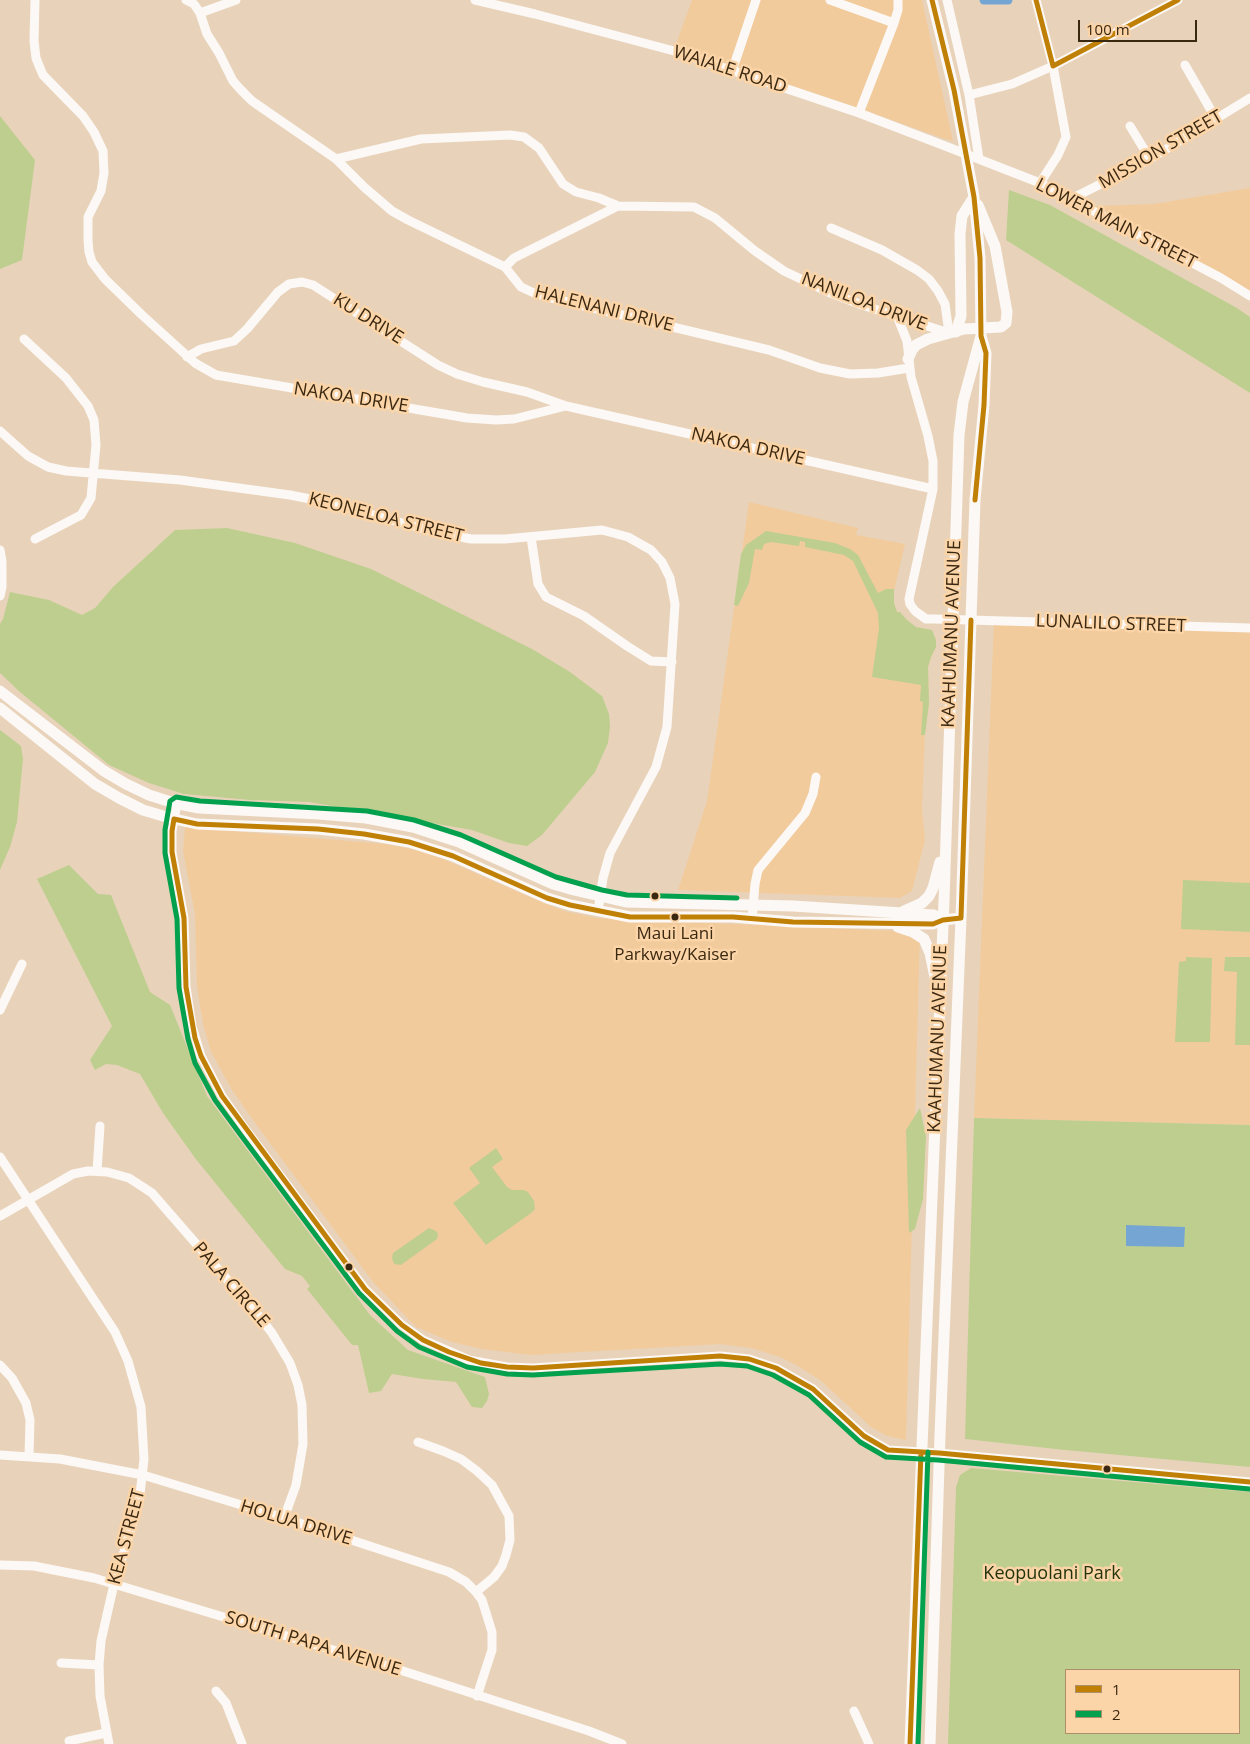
<!DOCTYPE html>
<style>
body{margin:0}
#map{position:relative;width:1250px;height:1744px;overflow:hidden;background:#e8d3ba;font-family:"Open Sans",sans-serif}
canvas{display:block}
.legend{position:absolute;left:1065px;top:1669px;width:175px;height:65px;box-sizing:border-box;background:#fbd4a7;border:1px solid #ae8f6b;margin:0;padding:6px 9px;list-style:none;font-size:15px;color:#3b2811}
.legend li{display:flex;align-items:center;gap:10px;height:25px}
.legend b{width:25px;border:1px solid #ae8f6b}
.scale{position:absolute;left:1078px;top:20px;width:119px;height:22px;box-sizing:border-box;border:2px solid #3b2811;border-top:0;padding-left:6px;font-size:15px;line-height:18px;white-space:nowrap;color:#3b2811;-webkit-text-stroke:4px #fbd4a7;paint-order:stroke}
</style>
<div id="map">
<canvas width="1250" height="1744"></canvas>
<ul class="legend">
<li><b style="height:6px;background:#bf8005"></b>1</li>
<li><b style="height:6px;background:#03a04e"></b>2</li>
</ul>
<div class="scale">100 m</div>
</div>
<script>
const c = document.querySelector('canvas').getContext('2d');
c.lineJoin = 'round';
function paint(path, color) { c.fillStyle = color; c.fill(path, 'evenodd'); }
const shape = rows => new Path2D(rows.map(r => 'M' + r).join(''));
function strokePath(path, color, width, dash) { c.strokeStyle = color; c.lineWidth = width; c.lineCap = dash ? 'butt' : 'round'; c.setLineDash(dash || []); c.stroke(path); }
function label(font, color, halo, rows, align = 'center') {
  c.font = font + ' "Open Sans",sans-serif'; c.lineWidth = 5; c.setLineDash([]); c.textBaseline = 'middle'; c.strokeStyle = halo; c.fillStyle = color; for (const [text, x, y, turn = 0] of rows) {
    c.save(); c.translate(x, y); c.rotate((+turn || 0) * Math.PI / 180); c.textAlign = isNaN(turn) ? turn : align; if (halo) c.strokeText(text, 0, 0); c.fillText(text, 0, 0); c.restore();
  }
}
const built = shape([
 [692,0,922,0,953,141,945,139,861,109,675,47],
 [1250,188,1250,296,1094,206,1154,204],
 [749,502,858,528,856,535,905,544,893,595,894,603,900,620,908,628,936,640,936,647,931,657,928,667,929,703,925,731,922,809,925,840,912,891,900,898,678,890,707,801],
 [994,621,1250,628,1250,1125,974,1118],
 [185,827,385,844,427,852,537,900,564,911,597,918,920,932,906,1440,887,1436,871,1427,820,1380,796,1365,780,1357,751,1348,720,1344,531,1355,482,1349,452,1342,416,1327,373,1282,255,1123,232,1090,211,1052,203,1024,197,986,195,915,183,851]
]);
const green = shape([
 [0,116,35,160,22,260,0,269],
 [1009,190,1050,205,1237,308,1250,317,1250,393,1006,240],
 [227,528,295,543,371,569,532,649,570,672,602,696,609,714,610,726,608,743,595,772,542,835,527,846,509,843,472,830,309,802,250,800,184,794,149,783,109,765,20,692,0,673,0,624,3,619,10,592,49,600,82,615,95,608,113,587,175,530],
 [766,531,835,543,850,549,858,555,878,593,886,589,894,589,894,603,897,612,900,612,907,620,916,627,932,630,936,640,936,647,931,657,928,667,929,703,925,735,921,735,923,702,920,701,921,685,872,677,879,628,878,613,853,561,844,555,805,547,805,542,800,541,799,546,771,542,764,544,762,550,755,549,749,583,738,606,734,605,741,554,746,545],
 [0,730,21,746,23,759,17,822,10,847,0,870],
 [69,865,98,894,111,895,150,992,170,1005,207,1096,370,1315,408,1350,485,1377,489,1394,487,1401,482,1408,472,1407,456,1382,423,1379,392,1374,381,1391,369,1393,358,1345,352,1345,307,1289,310,1286,302,1276,285,1269,195,1158,163,1113,140,1074,117,1065,106,1064,95,1070,90,1060,112,1026,37,879],
 [1183,880,1250,883,1250,932,1181,929],
 [1186,957,1212,958,1210,1042,1175,1042,1179,962,1186,961],
 [1225,957,1250,957,1250,1045,1235,1045,1237,972,1224,971],
 [920,1108,926,1136,923,1199,915,1229,909,1233,906,1130],
 [974,1118,1250,1125,1250,1467,1065,1450,965,1439],
 [496,1148,503,1159,492,1167,507,1187,512,1190,524,1190,528,1192,534,1201,535,1209,531,1213,486,1245,453,1203,480,1183,469,1168],
 [429,1228,436,1231,438,1234,437,1239,401,1265,394,1264,392,1258,393,1253],
 [971,1468,1250,1492,1250,1744,948,1744,956,1487,960,1475],
 [1066,1670,1239,1670,1239,1733,1066,1733]
]);
const water = shape([
 [1126,1225,1185,1227,1184,1247,1126,1246]
]);
const canal = shape([
 [984,0,1008,0]
]);
const minor = shape([
 [35,0,34,41,36,58,40,68,43,75,83,116,94,132,103,151,104,173,101,191,88,217,88,240,89,252,92,262,105,279,142,315,195,363,216,375,467,418,496,420,514,419,566,406,933,489],
 [186,0,194,4,200,13,207,34,219,53,233,81,241,90,252,101,336,159,421,139,510,135,524,137,539,148,563,184,576,192,599,198,618,206,694,207,715,218,755,251,784,271,828,292,862,305,949,333,945,304,938,291,929,279,917,270,882,250,831,228],
 [475,0,535,14,674,51,859,113,940,144,1040,183,1221,278,1250,296],
 [830,0,894,23],
 [947,0,969,95,979,159],
 [1036,0,1053,66,1066,137,1058,155,1040,183],
 [200,13,236,0],
 [1185,65,1216,119],
 [732,71,756,0],
 [969,95,1012,84,1053,66,1178,0],
 [859,113,894,23,898,10,898,0],
 [1130,126,1150,159],
 [336,159,364,187,392,211,408,220,505,267,521,287,534,293,555,299,769,350,820,368,850,374,878,373,909,368],
 [1071,199,1150,159,1250,98],
 [505,267,514,258,618,206],
 [897,316,907,341,911,377,928,436,933,461,933,489,909,599,910,604,915,611,926,619,934,619,1250,628],
 [24,339,66,378,88,406,94,420,96,445,91,498,81,515,35,539],
 [187,357,201,349,234,341,247,329,278,292,289,284,302,282,313,285,438,365,457,374,483,382,527,392,566,406],
 [0,431,28,456,48,467,66,471,180,480,290,495,330,503,431,531,471,539,505,539,602,530,628,537,651,550,662,562,670,578,675,604,667,727,656,767,610,853,603,878,598,911],
 [531,537,538,584,546,597,584,616,627,646,651,661,672,662],
 [0,550,2,561,2,587,0,596],
 [177,804,172,831,172,852,184,918,186,987,192,1026,201,1056,222,1096,246,1130,365,1289,402,1325,423,1340,469,1360,507,1367,533,1368,720,1356,749,1359,776,1368,813,1389,864,1436,888,1450,939,1453,1250,1482],
 [752,919,755,884,758,870,805,813,813,794,816,777],
 [0,1010,22,964],
 [0,1157,115,1332,128,1361,141,1407,144,1459,139,1503,114,1584,101,1641,99,1665,100,1696,109,1744],
 [97,1171,100,1126],
 [0,1216,73,1174,88,1171,107,1172,129,1178,152,1193,258,1315,272,1333,290,1363,298,1385,302,1405,303,1444,296,1485,284,1518],
 [0,1365,12,1378,26,1403,30,1420,29,1456],
 [418,1442,443,1451,461,1459,477,1471,492,1485,509,1516,510,1540,506,1555,502,1566,494,1577,476,1592],
 [0,1455,60,1459,143,1475,284,1518,449,1572,466,1582,476,1592,482,1600,492,1632,492,1650,477,1696],
 [0,1565,34,1566,94,1578,403,1671,589,1731,622,1744],
 [61,1663,99,1665],
 [216,1691,226,1703,242,1744],
 [854,1711,869,1744],
 [69,1741,106,1733]
]);
const major = shape([
 [956,332,961,316,960,234,962,216,974,197],
 [908,359,912,350,916,345,928,339,964,329,1001,327,1006,323,1007,312,995,246,978,205],
 [0,691,104,771,126,784,149,795,174,803,199,808,319,814,366,818,413,827,459,842,553,884,574,890,626,902,793,906,934,915,943,920],
 [0,708,95,784,119,798,143,810,170,818,197,824,318,829,364,834,409,842,453,856,547,898,570,905,630,917,733,917,793,922,933,924,943,920,961,918],
 [904,911,922,903,929,896,933,888,940,862],
 [898,927,913,932,924,939,930,953,936,982],
 [910,1744,944,901,959,435,963,402,981,336],
 [930,1744,940,1435,961,918,975,500,984,405,986,353,981,336,980,258,974,197,954,90,932,0]
]);
const bus1 = shape([
 [932,0,954,90,974,197,980,258,981,336,986,353,984,405,975,500],
 [1036,0,1053,66,1178,0],
 [971,620,961,918,943,920,933,924,793,922,733,917,630,917,570,905,547,898,453,856,409,842,364,834,318,829,197,824,174,819,172,831,172,852,184,918,186,987,195,1038,201,1056,222,1096,365,1289,402,1325,423,1340,449,1352,481,1363,507,1367,533,1368,720,1356,749,1359,776,1368,813,1389,864,1436,888,1450,939,1453,1250,1482],
 [910,1744,921,1452]
]);
const bus2 = shape([
 [737,898,627,895,602,890,556,877,461,835,414,820,367,811,200,801,176,797,170,801,165,830,165,853,177,919,179,988,188,1039,195,1063,215,1100,240,1134,359,1293,397,1331,419,1347,467,1367,507,1374,533,1375,720,1364,747,1366,773,1375,809,1395,860,1442,886,1457,938,1460,1249,1489],
 [918,1744,928,1452]
]);
const markers = [
 [655,896,4.5,"#3b2811"],
 [675,917,4.5,"#3b2811"],
 [349,1267,4.5,"#3b2811"],
 [1107,1469,4.5,"#3b2811"]
];
const busNames = [
 ["Maui Lani",675,934],
 ["Parkway/Kaiser",675,955]
];
const streetNames = [
 ["WAIALE ROAD",730,70,18],
 ["MISSION STREET",1161,150,-30],
 ["LOWER MAIN STREET",1116,224,27],
 ["NANILOA DRIVE",864,302,21],
 ["HALENANI DRIVE",604,309,14],
 ["KU DRIVE",368,319,32],
 ["NAKOA DRIVE",351,398,9],
 ["NAKOA DRIVE",748,447,13],
 ["KEONELOA STREET",386,518,14],
 ["LUNALILO STREET",1111,624,2],
 ["KAAHUMANU AVENUE",952,634,-88],
 ["KAAHUMANU AVENUE",938,1039,-88],
 ["PALA CIRCLE",231,1285,49],
 ["HOLUA DRIVE",296,1523,17],
 ["KEA STREET",127,1537,-75],
 ["SOUTH PAPA AVENUE",313,1644,17]
];
const parkNames = [
 ["Keopuolani Park",1052,1574]
];
paint(built, '#f2cb9d');
paint(green, '#bece8f');
paint(water, '#75a6d3');
strokePath(canal, '#75a6d3', 9);
strokePath(minor, '#fcf8f5', 9);
strokePath(major, '#fcf8f5', 11);
strokePath(bus1, '#bf8005', 5);
strokePath(bus2, '#03a04e', 5);
for (const [x, y, r, color] of markers) { const dot = new Path2D(); dot.arc(x, y, r, 0, 2 * Math.PI); c.fillStyle = color; c.fill(dot); strokePath(dot, '#fbd4a7', 2); }
label('17px', '#3b2811', '#fbd4a7', busNames);
label('18px', '#3b2811', '#fbd4a7', streetNames);
label('18px', '#22340c', '#fbd4a7', parkNames);
</script>
